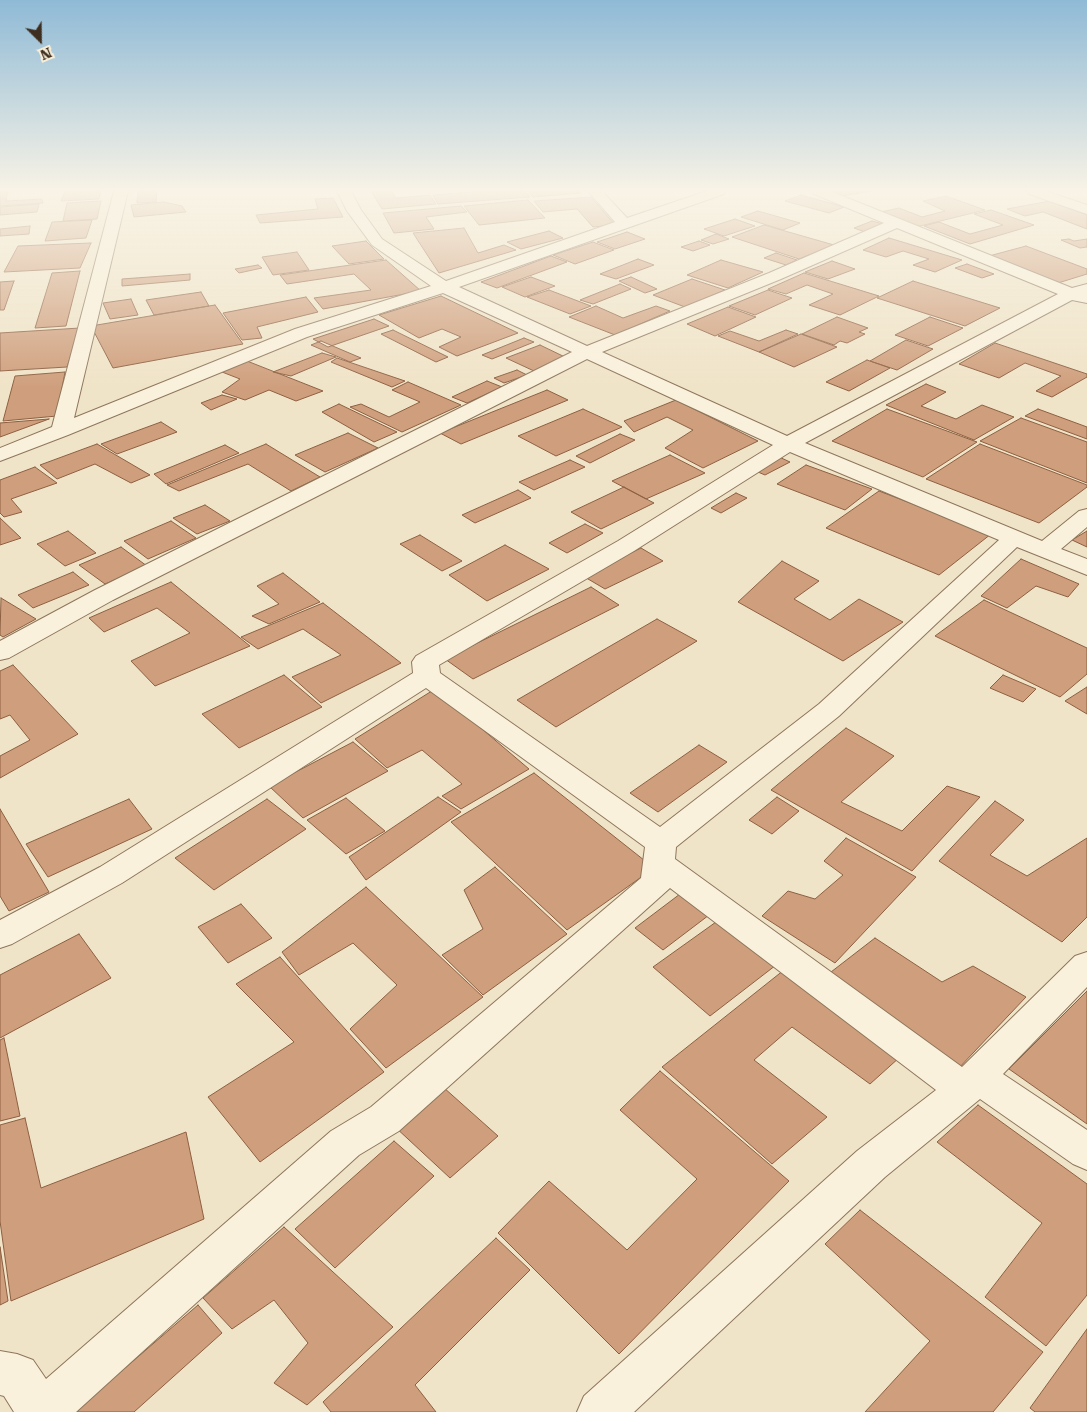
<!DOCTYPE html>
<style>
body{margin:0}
#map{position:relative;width:1087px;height:1412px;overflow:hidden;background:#f0e4c8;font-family:"Roboto Serif",serif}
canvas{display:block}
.north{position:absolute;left:15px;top:15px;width:50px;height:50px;-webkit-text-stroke:4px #f7eed8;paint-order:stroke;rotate:157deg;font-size:14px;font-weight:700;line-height:20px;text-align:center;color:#3d2e20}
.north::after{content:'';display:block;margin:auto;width:18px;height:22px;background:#3d2e20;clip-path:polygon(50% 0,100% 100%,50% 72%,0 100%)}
</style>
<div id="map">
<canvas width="1087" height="1412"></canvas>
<div class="north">N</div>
</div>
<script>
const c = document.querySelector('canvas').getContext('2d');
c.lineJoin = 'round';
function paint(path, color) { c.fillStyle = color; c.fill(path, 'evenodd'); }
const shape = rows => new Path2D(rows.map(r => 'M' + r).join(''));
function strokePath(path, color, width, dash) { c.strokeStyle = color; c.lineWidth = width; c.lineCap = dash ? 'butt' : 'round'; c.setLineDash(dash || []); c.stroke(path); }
const building = shape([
 [0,191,8,191,6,201,42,199,43,203,0,206,0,191],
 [65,191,101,191,99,199,61,201,65,191],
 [138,191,157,191,156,202,137,203,138,191],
 [371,191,391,191,396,198,430,195,436,204,382,209,371,191],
 [482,191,525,191,530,197,438,204,433,195,482,191],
 [528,191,579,191,581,193,533,197,528,191],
 [830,191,872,191,842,196,830,191],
 [801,195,844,207,829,213,785,201,801,195],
 [946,196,985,210,916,227,881,212,899,208,922,217,945,211,923,201,946,196],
 [591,197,615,225,593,227,577,209,543,212,534,201,591,197],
 [333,198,343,217,260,223,256,215,318,209,315,199,333,198],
 [528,200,545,218,479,225,464,206,528,200],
 [101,201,97,219,63,221,67,203,101,201],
 [1050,201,1087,215,1087,229,1043,212,1025,216,1007,209,1050,201],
 [164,202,182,206,186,212,134,217,131,205,164,202],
 [39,204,37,212,0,215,0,207,39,204],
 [461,206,467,212,426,217,434,229,394,233,383,213,461,206],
 [991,210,1034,225,970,244,924,226,939,222,970,234,1003,225,974,214,991,210],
 [758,211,800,223,783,230,741,217,758,211],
 [735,219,755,226,724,236,704,229,735,219],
 [92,220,86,238,45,241,52,222,92,220],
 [872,221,883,224,865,232,854,228,872,221],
 [764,225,834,245,799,259,732,237,764,225],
 [30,226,29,234,0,236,0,229,30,226],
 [464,228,478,253,504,245,516,250,439,273,413,233,464,228],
 [549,231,563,238,521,249,507,242,549,231],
 [627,232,645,239,615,249,597,242,627,232],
 [716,234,729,239,713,244,701,240,716,234],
 [889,238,962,260,935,272,913,265,929,259,903,251,886,257,863,250,889,238],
 [1069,239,1074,241,1087,239,1087,247,1080,248,1061,240,1069,239],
 [366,241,384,259,349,264,332,246,366,241],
 [699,241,710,245,693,251,681,247,699,241],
 [593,242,614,250,575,264,553,255,593,242],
 [91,243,80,268,4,272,18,246,91,243],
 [1026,246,1087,269,1087,274,1058,283,989,256,1026,246],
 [297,252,309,270,273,275,262,257,297,252],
 [776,253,797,260,786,265,764,258,776,253],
 [551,256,567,262,497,288,481,282,551,256],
 [638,259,654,265,616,279,600,274,638,259],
 [386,260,421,291,323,309,314,298,371,290,354,274,287,284,280,275,386,260],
 [721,260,763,272,728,288,687,275,721,260],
 [832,261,855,269,828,279,805,272,832,261],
 [967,264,994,274,982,278,955,268,967,264],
 [258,265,262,268,239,273,235,269,258,265],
 [80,271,66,326,35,328,52,273,80,271],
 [804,273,879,296,840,315,809,305,833,294,807,285,786,294,768,289,804,273],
 [190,274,190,280,122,286,122,279,190,274],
 [531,277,555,286,525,297,502,287,531,277],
 [631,277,657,289,645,293,619,281,631,277],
 [692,279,725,290,685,307,653,295,692,279],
 [14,281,4,310,0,310,0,282,14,281],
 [913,281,1000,308,965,326,877,298,913,281],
 [620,284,631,289,593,304,580,300,620,284],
 [549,290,591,306,570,314,527,297,549,290],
 [768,290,792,298,755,315,729,306,768,290],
 [201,292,209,306,154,315,146,300,201,292],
 [441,296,518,333,457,356,439,347,461,337,442,329,419,338,379,315,441,296],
 [306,297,318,312,257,327,262,338,242,340,223,313,306,297],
 [131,299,138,315,110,319,103,303,131,299],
 [215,305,243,344,113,368,91,326,215,305],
 [596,306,623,318,656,306,670,311,615,335,569,317,596,306],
 [728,307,756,317,715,336,687,324,728,307],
 [837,317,868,328,859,332,865,334,847,343,840,341,834,345,802,334,837,317],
 [930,317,963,328,928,346,895,335,930,317],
 [374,319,389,326,328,347,313,339,374,319],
 [80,328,67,367,0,371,0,333,80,328],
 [393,330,448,357,436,362,381,334,393,330],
 [786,330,798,334,759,352,718,336,730,331,759,341,786,330],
 [801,334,837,347,794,367,759,352,801,334],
 [524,338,534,342,492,359,482,355,524,338],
 [906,340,933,349,897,370,870,361,906,340],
 [321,341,361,358,350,362,311,345,321,341],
 [995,343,1087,374,1087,377,1052,397,1036,391,1061,376,1025,363,999,378,959,364,995,343],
 [540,345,567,358,534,371,506,358,540,345],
 [322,353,336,357,291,376,273,372,322,353],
 [337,358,405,381,392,387,331,362,337,358],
 [867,360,890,368,849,391,826,382,867,360],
 [247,361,323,391,296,401,269,390,245,400,222,392,240,379,222,372,247,361],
 [517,370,527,375,504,383,494,378,517,370],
 [65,372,57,416,3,421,15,376,65,372],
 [487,381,502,387,467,403,452,397,487,381],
 [408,382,461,405,402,432,350,407,361,404,389,417,420,402,392,390,408,382],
 [926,384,946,392,921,406,956,419,982,405,1014,417,974,440,886,405,926,384],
 [547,390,568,400,461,444,440,433,547,390],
 [222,395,237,399,211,410,201,403,222,395],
 [676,400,758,441,703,468,665,448,693,430,667,417,634,432,624,421,676,400],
 [339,404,397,432,374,442,322,412,339,404],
 [583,409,622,427,556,456,518,436,583,409],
 [887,409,977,442,923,477,832,441,887,409],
 [1038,409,1087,427,1087,439,1025,416,1038,409],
 [1021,418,1087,442,1087,483,980,441,1021,418],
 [49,419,0,437,0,423,49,419],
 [161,422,177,432,117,454,101,444,161,422],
 [348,433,378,448,325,472,295,455,348,433],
 [620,434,635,440,590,463,576,456,620,434],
 [97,444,150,475,131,483,95,464,57,479,40,465,97,444],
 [266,444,320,477,291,491,248,464,179,491,167,485,266,444],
 [980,444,1087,485,1087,487,1039,523,926,479,980,444],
 [225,445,239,453,166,484,154,474,225,445],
 [670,455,705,473,646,499,612,481,670,455],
 [777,456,790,462,765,475,751,469,777,456],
 [570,460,585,467,534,490,519,482,570,460],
 [806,465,872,489,845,510,777,484,806,465],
 [35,467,57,483,11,499,22,512,4,517,0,513,0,480,35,467],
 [624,487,654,503,601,529,571,512,624,487],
 [518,490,531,498,475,523,462,515,518,490],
 [879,491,991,534,939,575,826,528,879,491],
 [736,493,747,498,721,513,711,508,736,493],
 [205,505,230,521,197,534,173,518,205,505],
 [0,518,21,538,0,545,0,518],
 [171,521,196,538,148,559,124,541,171,521],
 [585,524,603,533,567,553,549,543,585,524],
 [68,531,96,553,65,566,37,544,68,531],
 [1087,531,1087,547,1072,540,1087,531],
 [420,535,462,561,442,571,400,544,420,535],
 [505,545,549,569,487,601,449,575,505,545],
 [121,547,147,566,105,584,79,565,121,547],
 [641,548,663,561,605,589,583,576,641,548],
 [1021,559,1079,584,1068,597,1036,586,1007,608,981,596,1021,559],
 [782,561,819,581,794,599,830,620,859,599,903,622,843,661,738,602,782,561],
 [73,572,89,585,33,608,18,595,73,572],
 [283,573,320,602,269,624,252,616,279,604,257,586,283,573],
 [171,582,250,646,155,686,131,661,190,633,157,608,104,632,89,618,171,582],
 [591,587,619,605,473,679,445,659,591,587],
 [1,598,36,619,3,637,0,635,1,598],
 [984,600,1087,648,1087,674,1060,697,935,636,984,600],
 [323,603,401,663,321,703,292,677,341,655,303,629,258,649,241,637,323,603],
 [657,619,697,641,556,727,517,700,657,619],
 [13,665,78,734,0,778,0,756,30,740,10,715,0,719,0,671,13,665],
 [284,675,322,707,239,748,202,714,284,675],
 [1003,675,1036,689,1023,702,990,688,1003,675],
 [1087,687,1087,714,1065,701,1087,687],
 [435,689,529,769,461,809,442,796,462,784,422,750,387,768,355,739,435,689],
 [846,728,894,756,841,802,902,831,947,786,980,797,912,871,771,790,846,728],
 [353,742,388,771,303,818,269,786,353,742],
 [699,745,727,762,658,812,630,793,699,745],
 [534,773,654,868,567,930,451,822,534,773],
 [438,797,461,812,366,880,349,857,438,797],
 [777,797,799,811,772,834,749,820,777,797],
 [346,798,385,831,346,854,307,820,346,798],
 [129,799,152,829,48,877,26,844,129,799],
 [267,799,306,829,214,890,175,858,267,799],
 [995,801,1024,820,990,855,1027,876,1087,838,1087,917,1062,942,939,861,995,801],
 [0,809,49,892,9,911,0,896,0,809],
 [846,838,916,877,835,963,762,916,788,891,815,899,843,875,824,861,846,838],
 [495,867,567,934,483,995,442,955,483,929,464,890,495,867],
 [366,887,483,997,386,1068,350,1029,397,985,353,943,299,975,282,952,366,887],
 [684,891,713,912,663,950,635,928,684,891],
 [241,904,272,938,228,963,198,927,241,904],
 [723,917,780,962,710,1016,653,967,723,917],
 [79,934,111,978,0,1038,0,975,79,934],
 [875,938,942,982,973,966,1026,997,957,1070,831,972,875,938],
 [280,957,384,1072,260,1162,208,1097,294,1042,236,984,280,957],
 [784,970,900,1057,870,1084,792,1027,754,1060,827,1117,772,1164,662,1067,784,970],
 [1087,991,1087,1124,1009,1069,1087,991],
 [4,1038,20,1116,0,1121,0,1040,4,1038],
 [660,1071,789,1181,619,1354,498,1233,549,1181,627,1250,697,1179,620,1110,660,1071],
 [443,1087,498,1136,450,1178,394,1126,443,1087],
 [978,1105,1087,1184,1087,1295,1046,1346,985,1297,1042,1223,937,1142,978,1105],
 [25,1118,41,1188,186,1132,204,1219,11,1301,0,1221,0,1125,25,1118],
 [394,1141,434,1176,335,1268,295,1229,394,1141],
 [860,1210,1043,1352,993,1412,865,1412,930,1341,825,1244,860,1210],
 [284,1227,393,1327,307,1405,274,1383,308,1343,274,1300,232,1329,203,1298,284,1227],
 [496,1238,530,1270,415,1385,436,1412,331,1412,323,1402,496,1238],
 [0,1247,8,1301,0,1305,0,1247],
 [198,1305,222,1333,134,1412,74,1412,198,1305],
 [1087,1329,1087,1412,1035,1412,1030,1408,1087,1329]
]);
const minor = shape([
 [114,191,128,191,74,418,295,329,431,286,372,245,347,211,337,191,351,191,361,210,382,239,446,281,615,222,588,191,602,191,627,218,707,191,726,191,724,194,459,287,587,346,769,273,884,223,814,194,812,191,830,191,1072,288,1087,284,1087,303,1072,300,805,443,1042,541,1079,511,1087,509,1087,527,1061,549,1087,559,1087,575,1017,547,839,716,676,847,675,859,962,1067,1075,956,1087,952,1087,987,1003,1074,1087,1130,1087,1170,1073,1164,980,1099,885,1177,634,1412,577,1412,584,1396,857,1151,936,1090,670,888,399,1131,359,1155,76,1412,14,1412,4,1396,0,1395,0,1351,17,1354,33,1360,46,1379,331,1131,371,1107,641,878,645,847,426,688,122,883,12,944,0,948,0,920,100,867,413,673,412,662,416,656,618,541,773,445,587,359,113,600,9,658,0,660,0,641,95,590,572,352,443,293,307,337,68,435,0,461,0,448,52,427,114,191],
 [897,228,1058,294,787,436,602,352,781,279,897,228],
 [790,452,999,540,819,704,660,827,440,673,439,665,634,551,790,452],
 [1027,191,1046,191,1087,205,1087,214,1029,194,1027,191]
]);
paint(building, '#cf9f7d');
strokePath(building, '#8d5f41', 1);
strokePath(minor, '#8d765c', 2);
paint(minor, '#faf1dc');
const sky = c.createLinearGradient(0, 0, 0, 388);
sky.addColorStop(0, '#8fbad6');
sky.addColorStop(0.49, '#f8f3e6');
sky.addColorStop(1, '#f8f3e600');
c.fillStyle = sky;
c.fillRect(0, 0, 1087, 388);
</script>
